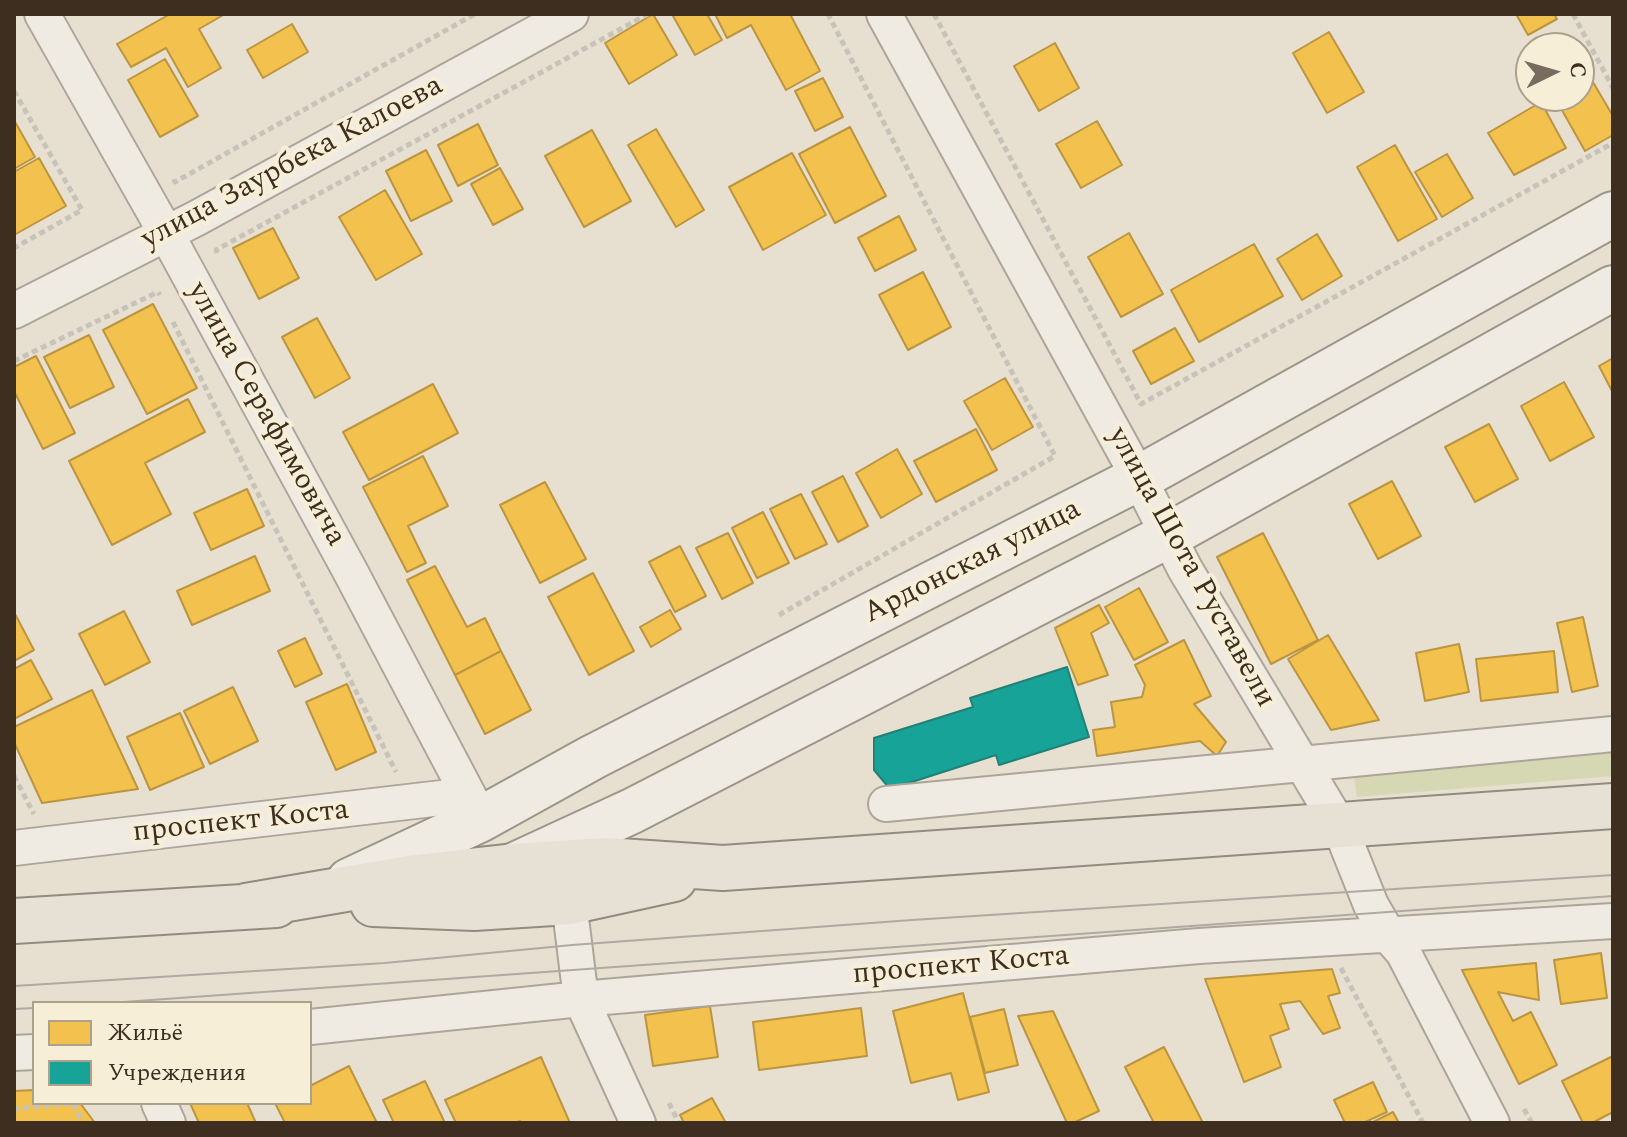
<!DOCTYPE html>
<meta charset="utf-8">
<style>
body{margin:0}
#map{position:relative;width:1627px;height:1137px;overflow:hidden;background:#e7e0d1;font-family:Spectral,serif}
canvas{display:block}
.frame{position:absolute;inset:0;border:16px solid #3d2e20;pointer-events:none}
.legend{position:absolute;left:32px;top:1001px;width:280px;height:104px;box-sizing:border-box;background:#f7eed8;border:2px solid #ada18e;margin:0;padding:10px 14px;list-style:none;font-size:24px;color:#3d2e20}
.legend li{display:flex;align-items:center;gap:16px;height:40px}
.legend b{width:40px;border:2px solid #ada18e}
.north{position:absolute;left:1515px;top:32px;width:80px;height:80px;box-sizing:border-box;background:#f7eed8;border:2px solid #ada18e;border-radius:50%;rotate:85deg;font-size:22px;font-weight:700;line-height:32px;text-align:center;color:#3d2e20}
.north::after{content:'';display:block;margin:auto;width:28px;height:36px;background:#786c5e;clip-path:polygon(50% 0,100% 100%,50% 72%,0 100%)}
</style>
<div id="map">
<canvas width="1627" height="1137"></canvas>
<div class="frame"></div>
<ul class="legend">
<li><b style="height:22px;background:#f2c14e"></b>Жильё</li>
<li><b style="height:22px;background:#17a398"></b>Учреждения</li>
</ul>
<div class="north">С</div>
</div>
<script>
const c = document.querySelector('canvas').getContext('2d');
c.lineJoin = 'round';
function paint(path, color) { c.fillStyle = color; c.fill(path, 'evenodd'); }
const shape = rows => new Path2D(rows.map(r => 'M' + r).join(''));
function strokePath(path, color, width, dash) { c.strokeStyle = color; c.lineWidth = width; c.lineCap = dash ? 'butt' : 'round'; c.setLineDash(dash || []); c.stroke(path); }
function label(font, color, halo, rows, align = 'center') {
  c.font = font + ' Spectral,serif'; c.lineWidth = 8; c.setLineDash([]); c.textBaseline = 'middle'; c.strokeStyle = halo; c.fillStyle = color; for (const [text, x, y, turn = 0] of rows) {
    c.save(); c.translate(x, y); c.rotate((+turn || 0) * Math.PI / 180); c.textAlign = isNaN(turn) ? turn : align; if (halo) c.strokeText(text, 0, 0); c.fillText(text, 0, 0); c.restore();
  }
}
const green = shape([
 [1613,743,1613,776,1357,797,1352,765]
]);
const homes = shape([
 [170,14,225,14,199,29,221,68,188,87,166,48,131,67,117,44,170,14],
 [653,14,677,55,629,84,605,43,653,14],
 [677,14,707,14,722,40,695,55,673,16,677,14],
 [715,14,790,14,820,71,786,90,751,25,727,38,715,14],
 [1516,14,1554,14,1557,19,1528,35,1516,14],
 [292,24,308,52,263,78,247,50,292,24],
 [1329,32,1364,92,1327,113,1293,53,1329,32],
 [1055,43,1079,88,1039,111,1014,66,1055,43],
 [165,59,198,116,160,137,128,80,165,59],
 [1587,72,1613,116,1613,135,1585,151,1554,96,1579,96,1579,77,1587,72],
 [823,78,843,117,815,131,795,91,823,78],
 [1541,102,1566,148,1514,175,1488,133,1541,102],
 [14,120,35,157,14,169,14,120],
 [1097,121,1122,165,1081,188,1056,144,1097,121],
 [478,124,498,165,458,186,438,145,478,124],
 [850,127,886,196,835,223,799,154,850,127],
 [656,129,704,210,676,227,628,145,656,129],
 [592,130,631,201,584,227,545,156,592,130],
 [1395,145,1437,219,1398,241,1357,167,1395,145],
 [426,150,452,201,411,221,386,171,426,150],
 [792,153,826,215,763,250,729,187,792,153],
 [1447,154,1473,198,1442,217,1415,172,1447,154],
 [39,158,66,206,14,235,14,172,39,158],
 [500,168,523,209,493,225,471,184,500,168],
 [385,190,422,254,376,280,339,217,385,190],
 [899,216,916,250,875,271,858,238,899,216],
 [273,228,299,278,259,299,233,248,273,228],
 [1129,233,1163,294,1121,317,1088,257,1129,233],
 [1317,234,1342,276,1302,300,1277,259,1317,234],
 [1254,244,1283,296,1199,342,1171,290,1254,244],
 [923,272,951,327,908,350,879,295,923,272],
 [153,304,197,388,147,414,103,330,153,304],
 [317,318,350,378,315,398,282,337,317,318],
 [1175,328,1194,361,1151,384,1133,351,1175,328],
 [89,335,114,387,70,408,44,357,89,335],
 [36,356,75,433,43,449,14,391,14,367,36,356],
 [1613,358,1613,393,1599,366,1613,358],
 [1005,378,1033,427,992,450,964,401,1005,378],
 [1564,382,1594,437,1550,461,1521,406,1564,382],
 [433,384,458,433,369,480,343,432,433,384],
 [188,399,205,432,145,463,171,514,112,545,69,461,188,399],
 [1489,424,1518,479,1475,502,1445,447,1489,424],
 [976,429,997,470,936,502,914,461,976,429],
 [897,449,922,494,881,518,856,473,897,449],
 [423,456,448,506,408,526,426,563,407,572,363,487,423,456],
 [843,476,868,526,838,542,812,492,843,476],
 [1392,481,1421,536,1378,559,1349,504,1392,481],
 [545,482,586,559,540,583,500,505,545,482],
 [247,489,264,526,211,550,194,513,247,489],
 [801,494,827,544,795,559,770,509,801,494],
 [763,512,789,563,757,578,732,528,763,512],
 [728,533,753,583,722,599,696,548,728,533],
 [1263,533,1318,640,1271,664,1217,557,1263,533],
 [680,546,706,596,675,612,649,562,680,546],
 [255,556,270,591,192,625,177,591,255,556],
 [435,566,467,627,485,618,501,651,455,675,407,580,435,566],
 [593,573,634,651,589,675,548,597,593,573],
 [1139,588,1168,642,1134,660,1105,607,1139,588],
 [1099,605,1109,623,1091,633,1108,675,1078,685,1055,628,1099,605],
 [670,610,681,629,651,647,640,627,670,610],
 [124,611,150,662,105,685,79,634,124,611],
 [14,612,34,650,14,661,14,612],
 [1583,617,1598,686,1572,692,1557,623,1583,617],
 [1328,635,1379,720,1331,730,1288,659,1328,635],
 [305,638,322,674,295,687,278,651,305,638],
 [1184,640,1211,696,1194,704,1226,742,1217,756,1200,741,1097,756,1093,730,1115,727,1111,702,1142,697,1145,685,1135,665,1184,640],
 [1459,644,1469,692,1425,701,1416,653,1459,644],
 [501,651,531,710,485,734,455,675,501,651],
 [1554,651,1558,692,1481,701,1476,659,1554,651],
 [31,660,52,699,14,719,14,669,31,660],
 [347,684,376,752,336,770,306,702,347,684],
 [233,687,258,741,210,764,184,711,233,687],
 [92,690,138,789,42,803,14,742,14,727,92,690],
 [180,713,204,767,150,790,127,737,180,713],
 [1601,953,1607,998,1561,1004,1554,960,1601,953],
 [1536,963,1539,1000,1498,992,1513,1021,1531,1012,1557,1065,1519,1084,1462,970,1536,963],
 [1332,969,1340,993,1328,996,1340,1028,1323,1034,1300,1001,1280,1004,1289,1029,1270,1036,1281,1067,1244,1082,1205,979,1332,969],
 [963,993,989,1092,958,1100,951,1073,911,1083,893,1011,963,993],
 [710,1006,718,1057,653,1066,645,1015,710,1006],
 [861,1008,867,1056,759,1070,753,1022,861,1008],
 [1004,1009,1018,1065,985,1073,970,1017,1004,1009],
 [1053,1011,1099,1111,1073,1123,1067,1123,1018,1016,1053,1011],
 [1164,1047,1203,1123,1154,1123,1125,1067,1164,1047],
 [1613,1056,1613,1112,1592,1123,1583,1123,1562,1081,1613,1056],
 [541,1057,570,1123,521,1123,520,1121,515,1123,456,1123,445,1100,541,1057],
 [349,1066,377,1123,285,1123,275,1103,310,1103,310,1086,349,1066],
 [425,1081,445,1123,394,1123,383,1100,425,1081],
 [1373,1082,1387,1112,1363,1123,1345,1123,1334,1100,1373,1082],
 [34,1090,34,1103,80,1103,95,1123,14,1123,14,1091,34,1090],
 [712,1098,726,1123,684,1123,680,1115,712,1098],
 [190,1103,247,1103,256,1123,199,1123,190,1103],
 [1393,1112,1399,1123,1371,1123,1393,1112]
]);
const public = shape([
 [1067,667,1089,737,999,765,996,755,890,789,874,770,874,738,973,707,970,698,1067,667]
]);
const path = shape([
 [934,14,1141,404,1613,143],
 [1573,14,1613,88],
 [14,91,82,210,14,248],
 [174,179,175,182,475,14],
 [217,253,216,250,648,14],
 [173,322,396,772],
 [14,361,158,292,160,295],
 [779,615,1055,456,828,14],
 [14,776,34,814],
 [1341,968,1423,1123],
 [669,1103,679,1123],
 [14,1109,73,1103,83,1123],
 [1524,1109,1532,1123]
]);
const street = shape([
 [42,14,166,233,349,569,481,819],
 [884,14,1139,478,1185,569,1339,825,1371,905,1389,936,1403,952,1492,1123],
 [14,311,197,218,571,14],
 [886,804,1613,734],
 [14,848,467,795],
 [569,902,581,999,638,1123],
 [310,1027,581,999,1199,946,1613,921],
 [14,1053,34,1052],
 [159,1103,168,1123]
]);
const secondary = shape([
 [515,865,632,811,1169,535,1613,288],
 [349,881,481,819,593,757,1139,478,1613,214]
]);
const primary = shape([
 [373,904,474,908,569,902,674,879],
 [246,906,416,877,514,866,605,860,723,868,1613,806],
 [14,921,276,905]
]);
const tram = shape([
 [14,986,385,963,572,945,912,920,1613,875],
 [109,1003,1613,896],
 [14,1009,34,1008]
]);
const streetNames = [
 ["улица Заурбека Калоева",293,164,-28],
 ["улица Серафимовича",265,415,61],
 ["Ардонская улица",973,563,-27],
 ["улица Шота Руставели",1190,568,61],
 ["проспект Коста",241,823,-6],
 ["проспект Коста",961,967,-5]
];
paint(green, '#d6d7b3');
paint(homes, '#f2c14e');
strokePath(homes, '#bc9540', 2);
paint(public, '#17a398');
strokePath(public, '#228074', 2);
strokePath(street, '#ada599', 38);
strokePath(secondary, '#9c958a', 48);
strokePath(primary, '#928b80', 48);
strokePath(path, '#c8c2b9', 5, [6, 4]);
strokePath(street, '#efebe3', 34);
strokePath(secondary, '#efebe3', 44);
strokePath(primary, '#e6e1d4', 44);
strokePath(tram, '#afaaa2', 2);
label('30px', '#3d2e20', '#f7eed8', streetNames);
</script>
